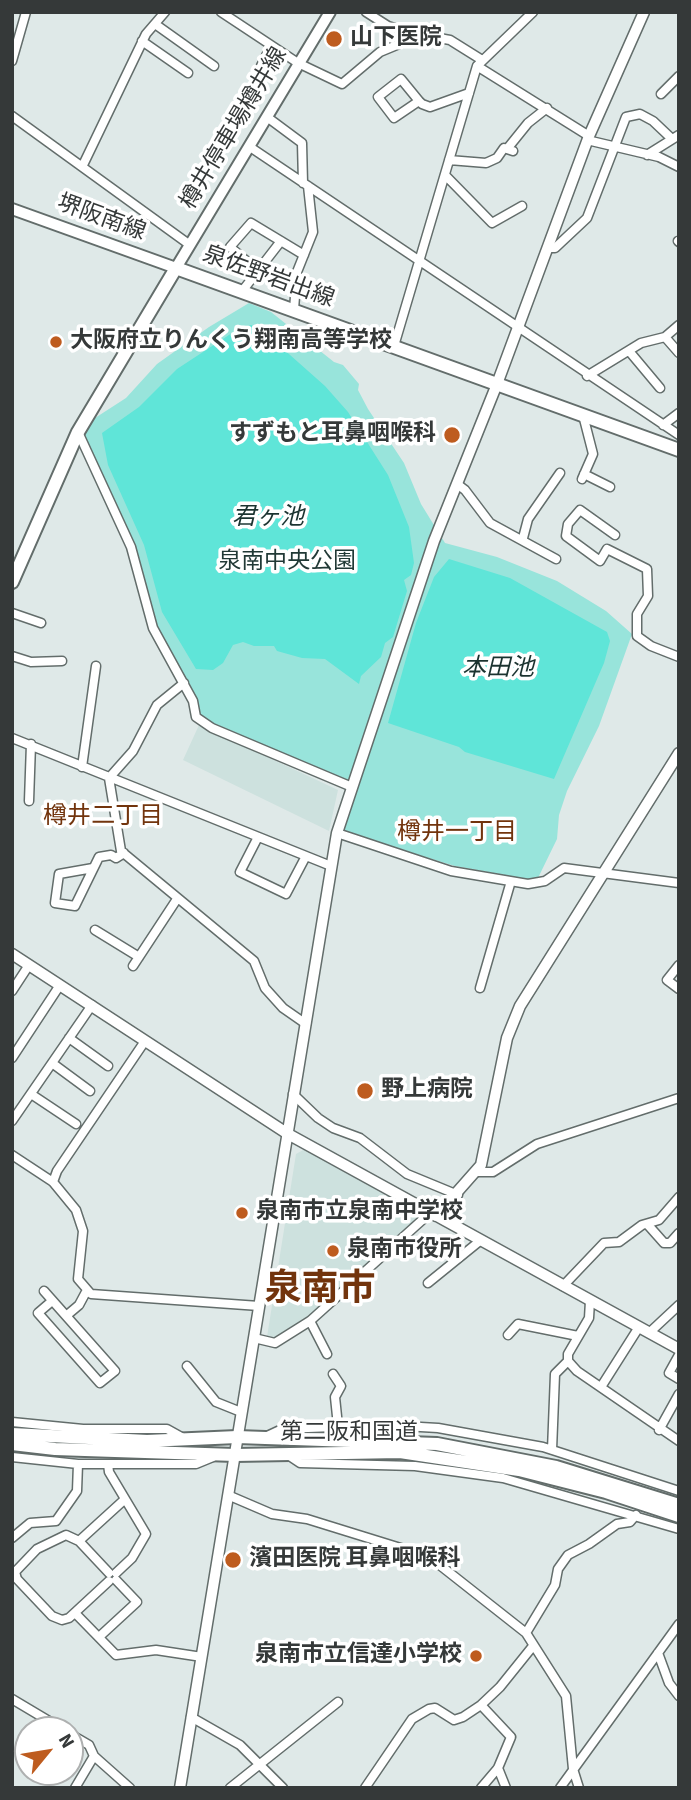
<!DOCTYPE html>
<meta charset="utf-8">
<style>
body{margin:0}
#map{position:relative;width:691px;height:1800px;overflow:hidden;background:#dfe9e8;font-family:"Source Sans 3",sans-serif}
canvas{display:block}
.frame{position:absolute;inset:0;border:14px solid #353939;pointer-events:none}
.north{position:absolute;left:14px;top:1716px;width:70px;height:70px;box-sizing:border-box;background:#fff;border:2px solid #aeb0b0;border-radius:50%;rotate:60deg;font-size:19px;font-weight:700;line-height:28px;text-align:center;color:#353939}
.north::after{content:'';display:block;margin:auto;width:24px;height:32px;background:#be5c1f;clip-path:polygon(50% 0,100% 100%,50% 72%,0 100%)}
</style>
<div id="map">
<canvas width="691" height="1800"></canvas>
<div class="frame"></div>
<div class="north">N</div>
</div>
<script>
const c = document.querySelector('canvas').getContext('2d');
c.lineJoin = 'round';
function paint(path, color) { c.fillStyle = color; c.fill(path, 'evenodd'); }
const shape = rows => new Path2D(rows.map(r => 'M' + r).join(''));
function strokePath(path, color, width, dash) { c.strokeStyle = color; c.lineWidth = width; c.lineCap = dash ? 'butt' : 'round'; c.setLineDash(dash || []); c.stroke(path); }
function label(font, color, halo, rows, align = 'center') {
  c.font = font + ' "Source Sans 3","Noto Sans JP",sans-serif'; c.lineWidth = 7; c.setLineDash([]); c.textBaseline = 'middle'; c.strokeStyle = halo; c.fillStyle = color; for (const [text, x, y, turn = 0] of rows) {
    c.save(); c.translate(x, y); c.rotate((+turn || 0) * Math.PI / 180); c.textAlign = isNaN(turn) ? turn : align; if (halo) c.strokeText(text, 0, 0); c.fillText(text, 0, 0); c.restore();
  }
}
const built = shape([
 [199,725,338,790,329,831,183,760],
 [305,1149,423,1216,318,1314,275,1340,267,1337,296,1154]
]);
const green = shape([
 [249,303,271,312,334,362,343,365,359,384,358,390,368,409,404,463,421,504,445,543,497,557,557,581,606,611,632,634,599,726,567,791,559,815,557,839,538,878,532,880,455,866,342,832,355,787,204,720,199,716,194,695,183,673,158,635,138,572,83,433,95,418,126,398,157,364,209,327]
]);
const water = shape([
 [251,325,259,328,272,339,325,386,348,412,388,475,409,527,414,563,411,575,404,580,407,591,393,637,385,643,381,657,361,676,359,684,325,659,302,658,277,651,274,646,254,646,243,642,233,645,223,663,213,670,196,669,162,612,144,545,108,465,102,433,139,407,177,369,232,333],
 [449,559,510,578,607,632,610,641,604,663,554,779,465,752,459,747,388,723,416,623,434,577]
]);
const minor = shape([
 [221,12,298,63,342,84,380,52,421,35],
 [366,12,388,26,411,33,450,40,482,60],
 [155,24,214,66],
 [142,41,188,73],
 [12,61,26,12],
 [477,66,589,136],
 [661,94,679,76],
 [419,101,394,118,378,97,401,79,419,101,422,104,430,107,469,93],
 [12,116,190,245],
 [267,117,302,143,303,183],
 [223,135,256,97,261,66,271,46],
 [587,140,659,157,679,167],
 [250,147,679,435],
 [507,149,528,123,547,108],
 [647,155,679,135],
 [449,160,486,163,497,158,504,148,513,151],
 [83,165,146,34,165,12],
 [445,175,492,223,522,206],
 [678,241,679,242],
 [547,248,555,248,587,218,626,117,640,114,653,121,672,139],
 [258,271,230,247,251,223,304,255],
 [243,290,281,241],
 [294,309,297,272,313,232,308,186],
 [665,337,679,353],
 [394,346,477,66,533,12],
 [629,351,660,388],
 [587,376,641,343,665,337,679,325],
 [663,425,679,413],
 [78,432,131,547,153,628,193,701,196,717,212,728,352,787],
 [584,474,610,487],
 [582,479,593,454,583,415],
 [457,484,465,490,490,523,556,559],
 [615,535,580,510,568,524,566,536,600,561,607,549,647,569,648,596,637,614,637,636,651,646,679,657],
 [523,538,528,519,560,473],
 [12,613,41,623],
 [12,656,31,662,62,661],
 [184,683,157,705,133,751,109,778,121,851,254,961,265,988,283,1008,306,1024],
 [12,738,331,866],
 [82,767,96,666],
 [29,801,31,744],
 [337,833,451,871,528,884,545,881,564,868,679,883],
 [258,837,240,872,286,894,306,856],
 [93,868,59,874,55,903,75,906,99,857,111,855,116,858,124,853],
 [95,930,139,957],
 [679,965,667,980,679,989],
 [133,966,177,899],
 [480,988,511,881],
 [12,991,29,965],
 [69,1038,108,1066],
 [12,1058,60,985],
 [52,1063,90,1091],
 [31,1094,76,1124],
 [293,1094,318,1118,333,1128,360,1138,407,1174,458,1195],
 [12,1121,92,1005],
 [12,1155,53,1182,76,1210,83,1231,78,1279,91,1294,259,1306],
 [476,1172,493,1172,537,1144,679,1098],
 [53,1182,57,1171,145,1041],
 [648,1225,664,1243,670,1243,679,1233],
 [428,1283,481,1240],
 [563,1286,604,1243,619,1242,642,1225,659,1220,679,1197],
 [44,1291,115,1371,100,1383,38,1313,52,1301],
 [590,1301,589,1318,568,1354,568,1361,577,1371,679,1441],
 [66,1316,79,1305,87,1290],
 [310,1321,327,1354],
 [649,1333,679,1305],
 [508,1335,518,1324,578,1336],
 [254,1338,275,1343,310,1321,430,1213],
 [679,1355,669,1373,679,1379],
 [187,1366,216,1402,241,1412],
 [333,1374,341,1386,335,1397,338,1426],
 [601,1387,639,1327],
 [12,1422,83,1429,167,1429,185,1439],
 [659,1430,679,1394],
 [267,1436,282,1429,386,1425,438,1428,543,1447,679,1491],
 [552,1450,555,1374,568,1361],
 [288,1455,300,1463,415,1466,503,1478,679,1529],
 [12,1457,78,1464,196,1464,213,1457],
 [108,1464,109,1472,146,1534,132,1558,116,1573],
 [230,1496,272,1514,307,1519,420,1554,441,1566,526,1633,566,1696,573,1769,579,1788],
 [12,1538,30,1523,56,1521,77,1491,78,1464],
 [79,1541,124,1500],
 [109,1573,79,1541,66,1535,37,1549,15,1572,17,1579,52,1616,62,1620,69,1618,109,1581],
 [75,1613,116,1655,156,1650,202,1657],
 [526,1633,555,1585,558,1569,568,1555,589,1544,617,1524,630,1522,636,1515],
 [99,1637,137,1602,116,1580],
 [658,1653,669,1683,679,1696],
 [12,1699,64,1730],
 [191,1717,240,1745,283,1788],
 [70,1734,89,1745,94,1756,75,1788],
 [94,1756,130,1788],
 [498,1768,506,1788],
 [230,1788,338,1702],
 [365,1788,412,1719,429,1709,435,1708,454,1720,463,1717,481,1705,500,1687,533,1646],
 [481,1788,498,1768,511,1737,481,1705],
 [560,1788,679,1624]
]);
const tertiary = shape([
 [12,954,288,1134,679,1349],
 [436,1216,481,1165,507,1038,520,1006,679,753],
 [180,1788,337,833,434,541,497,384,589,136,644,12]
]);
const secondary = shape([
 [12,209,176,268,330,12]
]);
const primary = shape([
 [12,582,78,432,176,268,679,450]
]);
const trunk = shape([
 [12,1434,147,1441,237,1437,437,1444,556,1467,679,1505],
 [12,1444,55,1449,235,1455,400,1452,519,1470,606,1492,679,1516]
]);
const markers = [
 [334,39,9,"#be5c1f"],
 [56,342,7,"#be5c1f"],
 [452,435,9,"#be5c1f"],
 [365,1091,9,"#be5c1f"],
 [242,1213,7,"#be5c1f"],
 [333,1251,7,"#be5c1f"],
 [233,1560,9,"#be5c1f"],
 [476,1656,7,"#be5c1f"]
];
const poiNames = [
 ["山下医院",350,39],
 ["大阪府立りんくう翔南高等学校",70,342],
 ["すずもと耳鼻咽喉科",436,435,"right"],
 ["野上病院",381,1091],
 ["泉南市立泉南中学校",256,1213],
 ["泉南市役所",347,1251],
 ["濱田医院 耳鼻咽喉科",249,1560],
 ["泉南市立信達小学校",462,1656,"right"]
];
const streetNames = [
 ["樽井停車場樽井線",235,129,-59],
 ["堺阪南線",101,219,20],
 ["泉佐野岩出線",268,278,20],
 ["第二阪和国道",349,1434]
];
const parkNames = [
 ["泉南中央公園",287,563]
];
const waterNames = [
 ["君ヶ池",268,519],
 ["本田池",498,670]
];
const neighbourhoodNames = [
 ["樽井二丁目",103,818],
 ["樽井一丁目",457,834]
];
const townNames = [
 ["泉南市",320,1292]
];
paint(built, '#cde1de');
paint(green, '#98e4db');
paint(water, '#5fe5d8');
strokePath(minor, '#636d6b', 11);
strokePath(tertiary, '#636d6b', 13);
strokePath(secondary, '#636d6b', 14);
strokePath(primary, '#636d6b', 16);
strokePath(trunk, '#636d6b', 16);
strokePath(minor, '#fff', 8);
strokePath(tertiary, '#fff', 10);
strokePath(secondary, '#fff', 10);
strokePath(primary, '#fff', 12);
strokePath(trunk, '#fff', 12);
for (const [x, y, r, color] of markers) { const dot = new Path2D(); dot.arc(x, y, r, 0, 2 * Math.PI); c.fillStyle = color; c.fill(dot); strokePath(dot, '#fff', 2.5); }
label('bold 23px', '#353939', '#fff', poiNames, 'left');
label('23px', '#353939', '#fff', streetNames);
label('23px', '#213936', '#fff', parkNames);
label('italic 24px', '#1b3330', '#fff', waterNames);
label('24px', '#72340d', '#fff', neighbourhoodNames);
label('bold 37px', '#72340d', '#fff', townNames);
</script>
